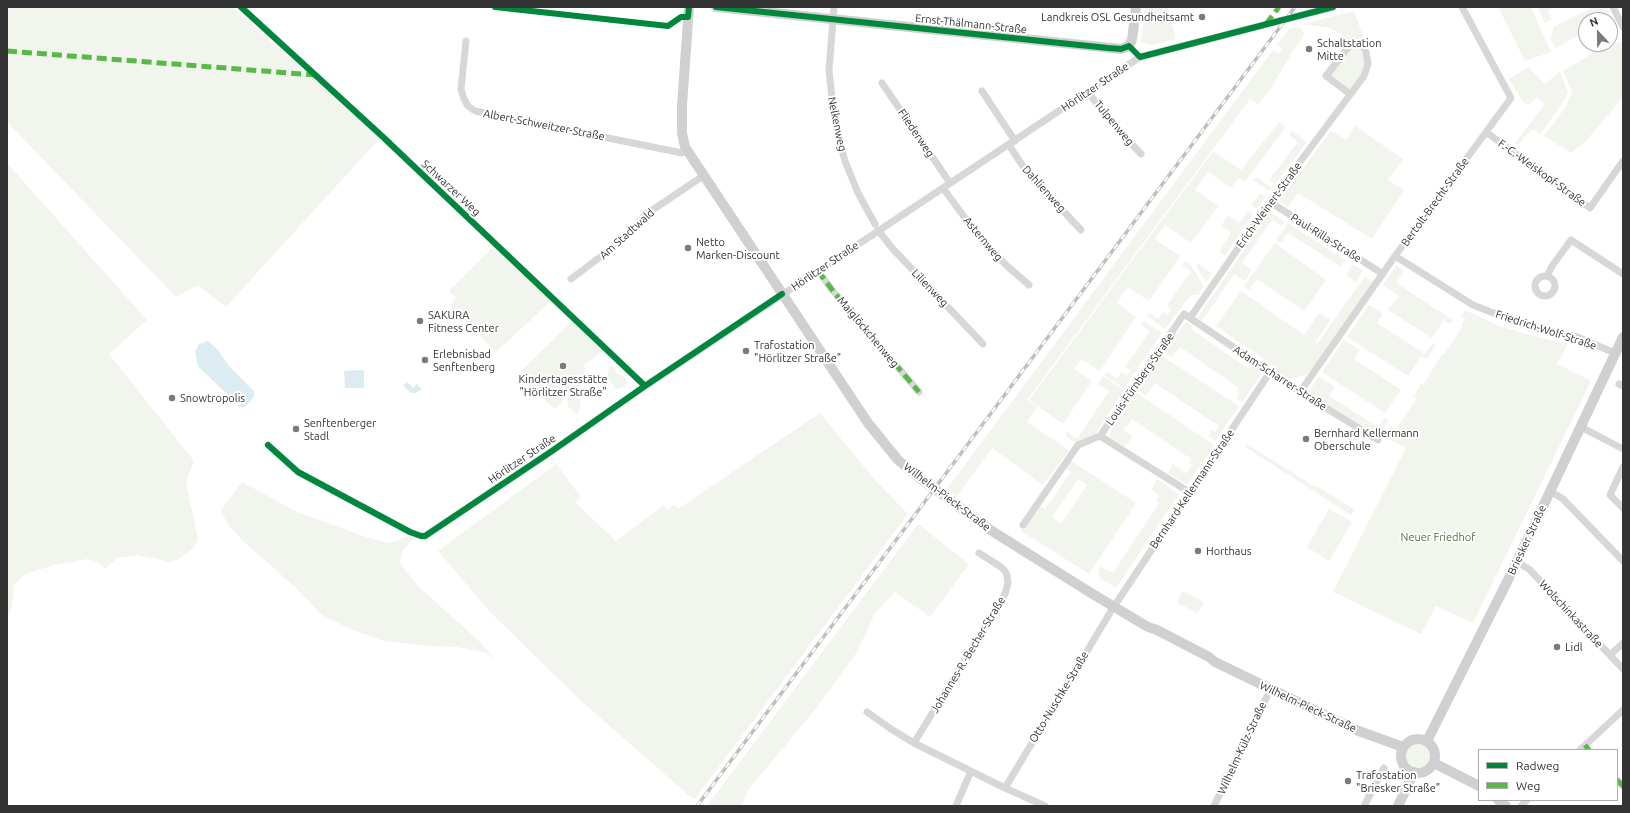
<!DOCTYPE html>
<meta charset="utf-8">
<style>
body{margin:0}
#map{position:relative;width:1630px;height:813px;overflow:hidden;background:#fff;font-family:Ubuntu,sans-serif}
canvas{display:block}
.frame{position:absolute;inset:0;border:8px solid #333;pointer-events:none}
.legend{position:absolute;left:1478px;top:749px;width:140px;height:52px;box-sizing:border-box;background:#fff;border:1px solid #adadad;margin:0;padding:5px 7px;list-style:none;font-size:12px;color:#333}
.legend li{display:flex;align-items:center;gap:8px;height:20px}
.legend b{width:20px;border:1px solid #adadad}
.north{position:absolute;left:1578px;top:12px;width:40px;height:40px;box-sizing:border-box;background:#fff;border:1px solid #adadad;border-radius:50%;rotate:338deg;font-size:11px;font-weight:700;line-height:16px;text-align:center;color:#333}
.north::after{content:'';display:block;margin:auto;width:14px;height:18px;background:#7a7a7a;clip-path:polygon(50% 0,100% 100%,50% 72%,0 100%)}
</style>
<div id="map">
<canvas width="1630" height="813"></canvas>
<div class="frame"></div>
<ul class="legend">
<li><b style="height:5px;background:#00873e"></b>Radweg</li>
<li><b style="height:5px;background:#58b947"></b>Weg</li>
</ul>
<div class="north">N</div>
</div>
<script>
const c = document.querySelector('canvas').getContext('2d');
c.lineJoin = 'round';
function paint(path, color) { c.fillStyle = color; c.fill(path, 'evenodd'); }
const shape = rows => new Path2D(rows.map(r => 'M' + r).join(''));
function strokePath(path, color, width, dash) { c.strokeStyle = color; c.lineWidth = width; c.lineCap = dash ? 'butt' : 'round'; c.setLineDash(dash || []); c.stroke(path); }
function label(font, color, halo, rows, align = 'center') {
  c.font = font + ' Ubuntu,sans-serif'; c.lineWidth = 4; c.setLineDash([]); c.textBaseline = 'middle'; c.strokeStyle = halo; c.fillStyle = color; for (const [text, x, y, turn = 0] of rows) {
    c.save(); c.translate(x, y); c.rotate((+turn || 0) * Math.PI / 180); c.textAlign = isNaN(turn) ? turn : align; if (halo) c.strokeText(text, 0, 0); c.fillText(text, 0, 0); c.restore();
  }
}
const green = shape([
 [7,7,232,7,380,138,226,307,198,285,176,297,7,122],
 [1145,7,1169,7,1168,9,1176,39,1153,45,1141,42],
 [1498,7,1531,7,1551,52,1525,61],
 [1538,7,1556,7,1548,10,1551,20,1545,23],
 [1594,7,1607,7,1611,17,1606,20,1586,20,1586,31,1556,48,1550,39,1554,27],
 [1354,11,1365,42,1354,39,1351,41,1331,28,1303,24],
 [1612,20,1619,34,1612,36,1610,33,1610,21],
 [1293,27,1300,27,1304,33,1302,39,1293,51,1271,88,1258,104,1250,99,1027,400,1037,407,1027,422,1069,450,1043,485,992,448,957,496,947,489,1273,50,1279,54,1282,48,1277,44,1289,29],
 [1620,41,1623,46,1623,97,1585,142,1571,153,1544,136,1565,108,1572,92,1563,71,1608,44,1610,47],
 [1352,46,1361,48,1365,62,1364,70,1349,90,1329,75],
 [1528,67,1545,84,1560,71,1568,93,1560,107,1540,134,1532,129,1518,145,1515,143,1545,104,1537,97,1529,105,1523,102,1509,79],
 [1279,122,1286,127,1245,182,1239,178,1231,188,1208,172,1195,190,1218,206,1191,243,1165,225,1155,239,1180,256,1149,301,1128,287,1117,303,1136,317,1100,371,1081,359,1074,369,1092,381,1063,424,1029,400,1213,151,1241,170],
 [1355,126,1403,159,1388,180,1404,190,1372,239,1298,193,1288,207,1279,201,1331,131,1346,140],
 [1292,131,1307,142,1275,184,1269,180,1298,142,1289,135],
 [7,163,147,320,109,354,194,461,186,482,198,540,192,549,179,559,171,562,137,555,117,558,105,569,98,562,88,559,54,565,25,574,14,585,12,607,7,618],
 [1254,178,1258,178,1272,188,1269,191,1253,180],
 [1260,193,1265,197,1257,209,1251,205],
 [1248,211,1253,214,1225,256,1219,252,1231,233,1221,226,1228,215,1239,223],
 [1270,212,1285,222,1282,226,1272,220,1242,263,1252,270,1245,281,1234,274,1202,321,1197,318],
 [1288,223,1345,260,1340,266,1288,233,1281,243,1276,240],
 [1275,243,1326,280,1304,311,1257,279,1249,290,1244,286],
 [494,246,551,301,496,352,450,306,456,298,449,291],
 [1185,261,1191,265,1204,287,1198,295,1192,295,1187,300,1165,329,1147,316,1149,313,1158,319,1163,312,1167,315,1171,310,1167,306,1191,271,1182,265],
 [1197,263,1212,273,1206,282,1197,268],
 [1353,264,1363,271,1356,282,1346,275],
 [1396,265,1404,271,1396,283,1453,320,1450,324,1444,320,1432,338,1388,310,1399,296,1383,285],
 [1365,276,1373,282,1313,368,1306,374,1297,378,1289,378,1279,374,1275,371,1277,368,1216,326,1241,291,1304,335,1319,313,1331,320,1315,342,1317,344],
 [1369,305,1383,314,1377,323,1425,354,1433,343,1436,345,1427,359,1421,356,1408,376,1347,337],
 [1465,310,1499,326,1537,337,1568,344,1557,364,1591,381,1473,623,1436,606,1421,634,1333,592,1406,448,1383,436,1390,426,1396,429,1417,398,1414,396,1421,384,1423,385,1442,354,1444,355,1463,326,1461,325,1465,319,1461,316],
 [572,321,603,351,584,365,585,383,565,395,561,404,555,409,516,376],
 [1144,321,1162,333,1124,388,1104,375,1107,372,1117,379,1122,372,1127,375,1131,370,1125,367,1150,331,1141,325],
 [1186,322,1192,326,1191,329,1249,369,1253,364,1261,370,1262,373,1242,402,1236,398,1239,393,1237,391,1239,388,1180,347,1172,357,1164,352,1182,326],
 [1344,340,1360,350,1354,359,1401,390,1385,413,1322,372],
 [1162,356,1239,406,1215,441,1208,436,1212,430,1215,432,1219,426,1155,383,1146,396,1139,391],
 [613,366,617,374,626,378,627,384,623,388,616,389,607,377,608,371,610,367],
 [1103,376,1124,390,1095,435,1077,442,1074,442,1066,436,1066,431,1077,439,1109,391,1098,384],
 [1319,376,1335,387,1329,396,1378,427,1385,418,1389,420,1382,430,1378,432,1372,432,1308,393],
 [1137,393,1214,445,1187,485,1168,473,1173,464,1186,473,1192,465,1189,463,1191,459,1132,419,1124,430,1133,436,1125,447,1110,437,1110,432],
 [570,396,578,397,580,399,581,407,577,415,568,406,567,399],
 [820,413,874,479,908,514,694,800,581,701,491,613,438,551,556,464,581,497,575,502,616,541,664,505,667,510,675,505,678,509],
 [1247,444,1315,487,1317,486,1355,510,1351,515,1245,447],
 [1070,460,1136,503,1089,574,1021,531,1039,506,1045,509,1071,472,1065,467],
 [1078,479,1087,485,1061,524,1052,517],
 [1157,479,1179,494,1116,588,1100,578,1098,572,1100,566,1113,573,1159,503,1156,500,1159,495,1151,490],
 [242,482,297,512,366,537,390,543,408,536,413,537,414,539,404,549,399,562,419,587,478,640,495,659,484,652,457,647,428,646,384,641,353,630,322,615,296,588,243,541,228,525,221,510],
 [1329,509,1352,522,1329,561,1307,547],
 [918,524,969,564,930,617,895,592,875,613,857,652,817,707,749,789,741,806,707,806],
 [1182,591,1204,602,1198,613,1177,603],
 '1404 755a14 14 0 1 1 28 0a14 14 0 1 1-28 0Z'
]);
const water = shape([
 [208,341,217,349,229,366,254,391,254,397,248,404,242,408,207,375,198,366,195,352,199,344],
 [364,370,364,388,345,388,344,371],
 [407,382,413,388,417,384,422,389,416,393,411,393,403,385]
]);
const street = shape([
 [241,7,383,137,645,386],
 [834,7,829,70,833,109,839,140,845,161,858,193,875,224],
 [1613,7,1623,27],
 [466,41,461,89,464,99,468,106,475,111,682,153,688,151],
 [882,83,950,183],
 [982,91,1015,141],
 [1088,92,1111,122,1141,154],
 [1486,132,1590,208,1623,161],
 [1009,145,1026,171,1081,230],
 [943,188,970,225,1006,265,1029,285],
 [1270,202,1383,274],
 [878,230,892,248,983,344],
 [1395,256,1473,305,1529,327,1577,337,1615,353],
 [818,271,833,291,919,392],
 [1547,276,1552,266,1571,240,1623,274],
 '1535 286a10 10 0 1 1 20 0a10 10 0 1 1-20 0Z',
 [571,279,624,239,645,215,703,176],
 [1190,318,1270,202,1364,76,1368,64,1366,52,1364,47,1356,43,1350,45,1326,76,1350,94],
 [1619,384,1623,386],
 [1300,392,1395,256,1511,98,1462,7],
 [1581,427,1623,449],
 [1100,436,1184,314,1300,392,1378,440],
 [1100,436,1189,492],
 [268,445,298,472,410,532,421,536,425,536,552,451,645,386,1140,57,1333,7],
 [1623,467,1610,495,1623,508],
 [1550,491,1563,499,1623,561],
 [1023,525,1078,445,1100,436],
 [979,553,1001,567,1005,571,1007,575,1008,583,1005,594,914,743,1005,788,1045,806],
 [1517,562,1529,569,1623,669],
 [1610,655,1623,643],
 [867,712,891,729,914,743],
 [1580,750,1623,710],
 [1617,780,1623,786],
 [1005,788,1111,611,1270,372],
 [956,806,971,771],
 [1214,806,1270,690],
 [1364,806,1384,768],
 [1521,806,1527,800]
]);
const secondary = shape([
 [689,7,682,105,682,133,685,147,868,423,898,460,921,479,992,531,1091,593,1148,627,1157,630,1209,657,1215,662,1356,730,1403,747],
 [716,7,1121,49,1129,46,1132,40,1136,7],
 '1401 756a17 17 0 1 1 34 0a17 17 0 1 1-34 0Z',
 [1427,741,1513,570,1623,337],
 [1434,763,1479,786],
 [1498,800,1506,806],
 [1398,806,1414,772]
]);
const rail = shape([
 [697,806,1295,7]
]);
const quiet = shape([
 [1266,24,1279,7],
 [7,51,315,75],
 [818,271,833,291,919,392],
 [1585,745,1589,750],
 [1617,780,1623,786]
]);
const cycleway = shape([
 [241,7,383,137,645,386],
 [495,7,668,26,681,17,688,17,689,7],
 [716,7,1108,48,1121,49,1129,46,1140,57,1333,7],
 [268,445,298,472,410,532,421,536,425,536,552,451,645,386,782,294]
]);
const markers = [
 [1202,17,4,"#7a7a7a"],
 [1309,49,4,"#7a7a7a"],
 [688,248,4,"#7a7a7a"],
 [420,321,4,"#7a7a7a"],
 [746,351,4,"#7a7a7a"],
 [425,360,4,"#7a7a7a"],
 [563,366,4,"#7a7a7a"],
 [172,398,4,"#7a7a7a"],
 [296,429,4,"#7a7a7a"],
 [1306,439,4,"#7a7a7a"],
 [1198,551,4,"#7a7a7a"],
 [1557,647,4,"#7a7a7a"],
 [1348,781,4,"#7a7a7a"]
];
const poiNames = [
 ["Landkreis OSL Gesundheitsamt",1194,17,"right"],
 ["Schaltstation",1317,43],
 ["Mitte",1317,56],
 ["Netto",696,242],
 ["Marken-Discount",696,255],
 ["SAKURA",428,315],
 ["Fitness Center",428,328],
 ["Trafostation",754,345],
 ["\"Hörlitzer Straße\"",754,358],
 ["Erlebnisbad",433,354],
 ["Senftenberg",433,367],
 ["Kindertagesstätte",563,379,"center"],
 ["\"Hörlitzer Straße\"",563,392,"center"],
 ["Snowtropolis",180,398],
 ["Senftenberger",304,423],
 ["Stadl",304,436],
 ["Bernhard Kellermann",1314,433],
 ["Oberschule",1314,446],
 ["Horthaus",1206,551],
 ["Lidl",1565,647],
 ["Trafostation",1356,775],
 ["\"Briesker Straße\"",1356,788]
];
const streetNames = [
 ["Ernst-Thälmann-Straße",971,24,6],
 ["Hörlitzer Straße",1095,87,-34],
 ["Tulpenweg",1114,123,50],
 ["Nelkenweg",837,124,78],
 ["Albert-Schweitzer-Straße",544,125,11],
 ["Fliederweg",916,133,56],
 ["F.-C.-Weiskopf-Straße",1542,173,36],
 ["Schwarzer Weg",451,188,43],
 ["Dahlienweg",1044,189,48],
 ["Bertolt-Brecht-Straße",1435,202,-54],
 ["Erich-Weinert-Straße",1269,205,-54],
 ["Am Stadtwald",627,234,-42],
 ["Paul-Rilla-Straße",1326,238,32],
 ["Asternweg",983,239,50],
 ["Hörlitzer Straße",825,266,-34],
 ["Lilienweg",930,288,46],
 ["Friedrich-Wolf-Straße",1546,330,18],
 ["Maiglöckchenweg",868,332,50],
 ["Adam-Scharrer-Straße",1280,378,33],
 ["Louis-Fürnberg-Straße",1140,379,-55],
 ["Hörlitzer Straße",522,459,-34],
 ["Bernhard-Kellermann-Straße",1192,489,-56],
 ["Wilhelm-Pieck-Straße",947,497,37],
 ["Briesker Straße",1527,540,-65],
 ["Wolschinkastraße",1571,614,47],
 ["Johannes-R.-Becher-Straße",968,655,-59],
 ["Otto-Nuschke-Straße",1059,697,-59],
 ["Wilhelm-Pieck-Straße",1308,707,25],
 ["Wilhelm-Külz-Straße",1242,748,-65]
];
const parkNames = [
 ["Neuer Friedhof",1438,537]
];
paint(green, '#f1f5ed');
paint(water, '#ddebf3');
strokePath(street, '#d7d7d7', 7);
strokePath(secondary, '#d0d0d0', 10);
strokePath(rail, '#bebebe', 3.5);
strokePath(rail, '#fff', 2, [6]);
strokePath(quiet, '#58b947', 5, [10, 5]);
strokePath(cycleway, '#00873e', 6);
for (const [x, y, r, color] of markers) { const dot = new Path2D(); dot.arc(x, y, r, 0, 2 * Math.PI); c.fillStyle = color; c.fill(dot); strokePath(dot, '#fff', 1.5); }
label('11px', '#333', '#fff', poiNames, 'left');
label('11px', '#333', '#fff', streetNames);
label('11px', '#56703f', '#fff', parkNames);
</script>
